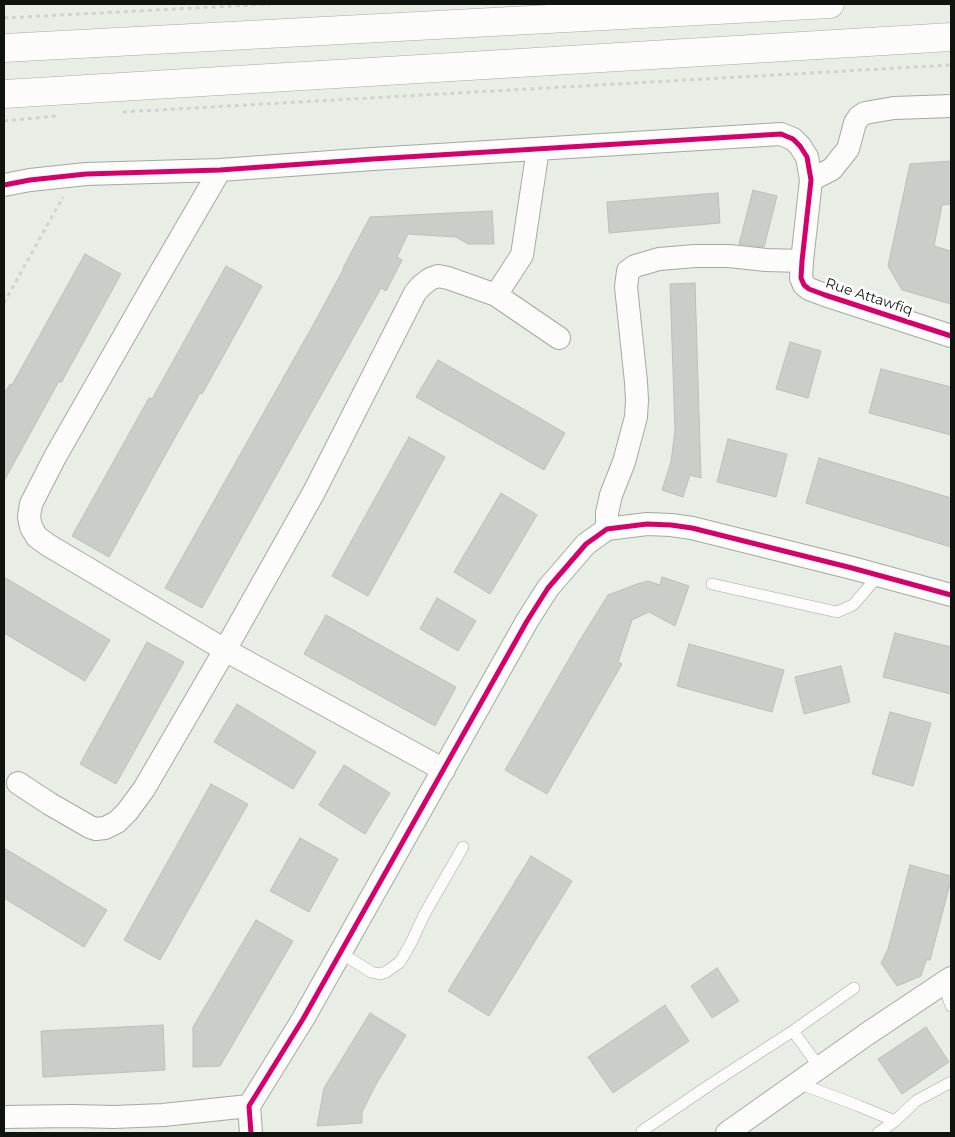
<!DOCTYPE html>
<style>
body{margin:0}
#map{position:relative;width:955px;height:1137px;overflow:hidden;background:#e8eee6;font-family:Montserrat,sans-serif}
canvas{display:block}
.frame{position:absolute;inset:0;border:5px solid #10140f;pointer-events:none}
</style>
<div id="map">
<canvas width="955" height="1137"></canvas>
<div class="frame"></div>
</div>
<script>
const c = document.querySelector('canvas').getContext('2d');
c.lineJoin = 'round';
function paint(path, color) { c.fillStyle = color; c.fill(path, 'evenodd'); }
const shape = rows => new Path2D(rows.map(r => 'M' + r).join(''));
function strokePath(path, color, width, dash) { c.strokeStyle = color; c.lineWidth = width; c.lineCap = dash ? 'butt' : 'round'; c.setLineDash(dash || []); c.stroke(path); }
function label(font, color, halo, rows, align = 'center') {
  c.font = font + ' Montserrat,sans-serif'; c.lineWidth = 5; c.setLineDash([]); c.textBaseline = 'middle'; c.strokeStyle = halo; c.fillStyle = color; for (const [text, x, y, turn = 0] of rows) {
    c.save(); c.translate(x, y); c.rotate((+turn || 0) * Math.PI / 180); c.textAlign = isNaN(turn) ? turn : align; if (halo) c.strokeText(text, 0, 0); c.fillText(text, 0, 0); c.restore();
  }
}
const building = shape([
 [951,161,951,204,942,205,934,246,951,251,951,304,902,290,888,266,910,164,951,161],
 [753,190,777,196,764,247,739,244,753,190],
 [718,193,720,223,609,233,607,202,718,193],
 [492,211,494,244,468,244,456,237,408,234,397,257,402,260,386,291,381,288,202,608,165,588,317,318,344,268,343,268,370,217,492,211],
 [85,254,121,274,61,383,59,381,4,481,4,394,10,384,12,385,85,254],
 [226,266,262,286,202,394,200,393,169,448,109,557,72,536,149,398,152,399,226,266],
 [695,283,701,478,690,475,683,497,662,490,671,462,675,430,670,284,695,283],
 [790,342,821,351,808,398,776,389,790,342],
 [438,360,565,433,544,470,416,397,438,360],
 [881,369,951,387,951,435,869,413,881,369],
 [409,437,445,457,368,596,332,576,409,437],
 [728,439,787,454,776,497,717,482,728,439],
 [819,458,951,498,951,547,806,503,819,458],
 [501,493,537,515,490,594,454,572,501,493],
 [4,577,110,640,85,681,4,633,4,577],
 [662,577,689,586,675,626,649,612,632,620,618,662,622,664,547,794,505,770,580,640,608,595,637,584,648,581,660,585,662,577],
 [437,598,476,621,458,651,420,629,437,598],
 [326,615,456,687,435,726,304,654,326,615],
 [895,633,951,647,951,694,883,677,895,633],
 [147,642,184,662,116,784,80,764,147,642],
 [689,644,784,670,772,712,677,686,689,644],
 [841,666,850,702,804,714,795,677,841,666],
 [237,704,316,752,293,789,214,742,237,704],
 [890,712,931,723,913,786,872,774,890,712],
 [344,765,390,793,365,834,319,805,344,765],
 [211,784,248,804,160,960,124,940,211,784],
 [300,838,338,859,309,912,270,891,300,838],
 [4,848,107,910,84,947,4,898,4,848],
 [531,856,572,881,489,1016,448,991,531,856],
 [910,865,951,876,951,880,930,960,926,960,921,976,897,986,881,963,888,949,910,865],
 [256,920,293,941,220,1066,193,1067,193,1027,256,920],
 [717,968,739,1001,712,1018,691,986,717,968],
 [665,1005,689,1041,613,1093,588,1057,665,1005],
 [370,1013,406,1035,375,1086,362,1112,362,1123,317,1126,324,1088,370,1013],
 [163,1025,165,1070,43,1077,41,1031,163,1025],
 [926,1027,949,1062,902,1094,878,1059,926,1027]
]);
const path = shape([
 [4,18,271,4],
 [123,112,951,65],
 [4,121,57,116],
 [4,303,63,197]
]);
const service = shape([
 [712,584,837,612,853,605,879,575],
 [341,953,371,972,380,974,386,972,400,962,411,943,425,913,463,847],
 [943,983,951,1006],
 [793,1031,820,1068],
 [798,1083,859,1106,895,1121,916,1101,951,1082],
 [642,1131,714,1082,793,1031,854,988],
 [878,1133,895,1121]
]);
const minor = shape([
 [220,170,159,275,55,457,31,504,29,517,31,527,37,537,48,545,225,650,444,770],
 [811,180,832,169,848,149,855,123,859,117,865,113,894,108,951,106],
 [4,185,30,180,86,174,220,170,373,159,781,134,793,139,800,146,807,157,811,180,802,261,801,278,804,285,809,289,825,295,951,336],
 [496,295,522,255,538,149],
 [607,529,607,513,611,495,624,462,636,417,637,400,636,382,626,287,628,271,635,266,659,259,695,256,729,256,766,260,802,261],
 [18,783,50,804,90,827,96,829,105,828,117,822,127,812,144,789,225,650,314,492,415,293,421,286,430,279,438,276,448,278,496,295,559,338],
 [4,1117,73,1116,114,1117,163,1115,249,1106],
 [251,1133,249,1106,303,1019,527,621,548,588,586,544,607,529,647,524,671,525,692,528,852,568,951,595],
 [727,1133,867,1034,951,978]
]);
const trunk = shape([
 [4,48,830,4],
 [4,94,951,37]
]);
const cycleway = shape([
 [4,185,30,180,86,174,220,170,373,159,781,134,793,139,800,146,807,157,811,180,802,261,801,278,804,285,809,289,825,295,951,336],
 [251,1133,249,1106,303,1019,527,621,548,588,586,544,607,529,647,524,671,525,692,528,852,568,951,595]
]);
const streetNames = [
 ["Rue Attawfiq",869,297,18]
];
paint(building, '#c9cec8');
strokePath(building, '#bbbfb9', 1);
strokePath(service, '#a4a9a2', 12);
strokePath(minor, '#a4a9a2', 24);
strokePath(trunk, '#a4a9a2', 29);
strokePath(path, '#d1d3d0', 3, [4, 4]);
strokePath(service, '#fcfcfb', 11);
strokePath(minor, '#fcfcfb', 22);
strokePath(trunk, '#fcfcfb', 28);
strokePath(cycleway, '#d6006c', 5);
label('14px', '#10140f', '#fff', streetNames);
</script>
